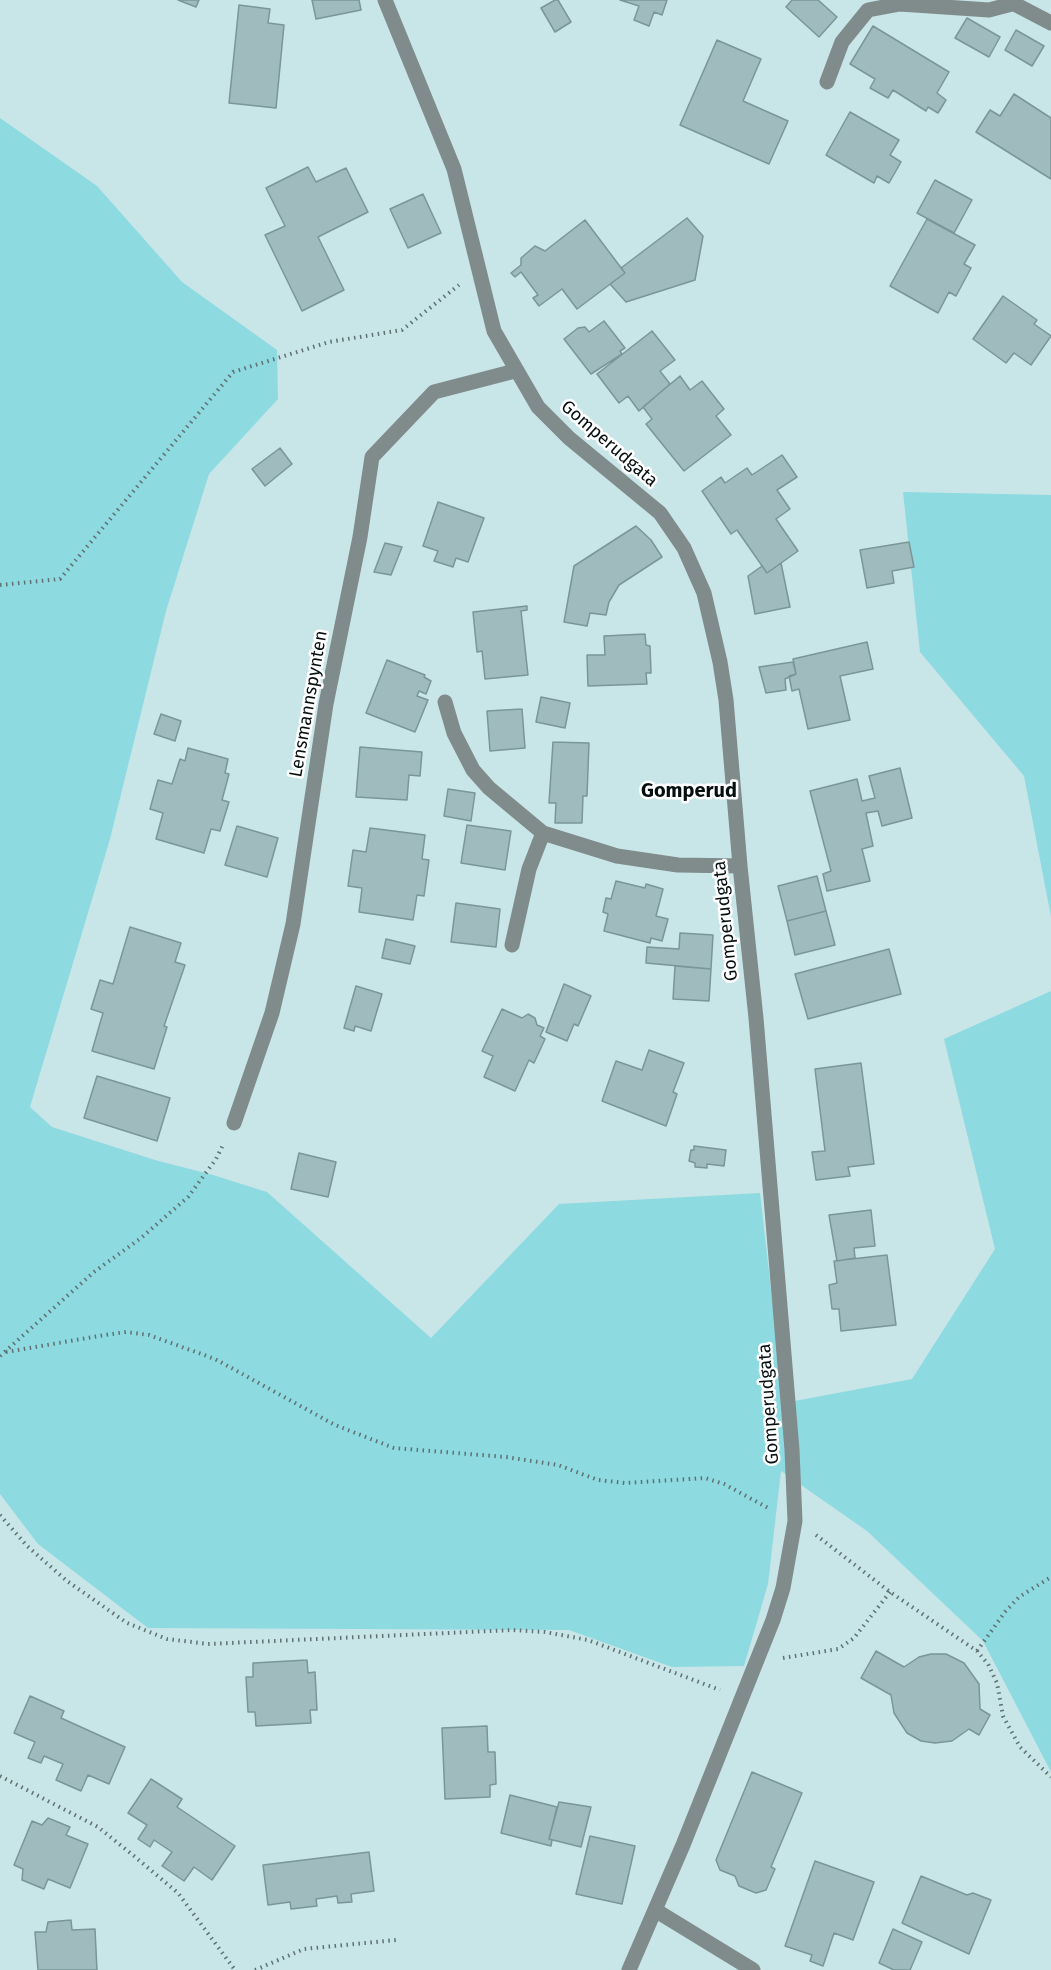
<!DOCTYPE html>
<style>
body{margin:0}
canvas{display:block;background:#c8e5e7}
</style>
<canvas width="1051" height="1970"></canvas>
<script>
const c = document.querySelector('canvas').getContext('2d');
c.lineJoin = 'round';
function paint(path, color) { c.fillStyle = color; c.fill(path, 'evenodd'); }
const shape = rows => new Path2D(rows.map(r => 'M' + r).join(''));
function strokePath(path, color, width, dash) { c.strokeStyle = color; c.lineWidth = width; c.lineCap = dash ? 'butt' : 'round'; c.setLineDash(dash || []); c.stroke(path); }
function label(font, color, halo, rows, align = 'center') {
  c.font = font + ' "Fira Sans",sans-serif'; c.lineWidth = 5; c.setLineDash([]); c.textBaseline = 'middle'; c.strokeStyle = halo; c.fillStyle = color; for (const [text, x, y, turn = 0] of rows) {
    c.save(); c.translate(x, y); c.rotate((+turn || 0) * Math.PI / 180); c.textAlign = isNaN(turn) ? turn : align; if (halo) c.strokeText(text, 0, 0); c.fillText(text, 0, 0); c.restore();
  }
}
const green = shape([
 [0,118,97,186,182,282,277,350,278,399,209,474,166,611,110,839,30,1107,52,1127,155,1160,213,1175,267,1192,431,1338,559,1204,760,1193,784,1403,912,1379,995,1249,944,1039,1051,991,1051,1772,983,1641,867,1531,781,1471,768,1584,744,1666,672,1667,569,1630,148,1628,38,1544,0,1494],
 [903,492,1051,495,1051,917,1024,776,920,652]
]);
const building = shape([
 [178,0,199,0,196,7,178,0],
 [312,0,359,0,361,10,316,19,312,0],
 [555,0,558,0,571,22,555,32,541,8,555,0],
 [620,0,667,0,662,15,654,12,649,26,634,20,639,6,620,0],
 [792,0,818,0,837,17,819,37,786,7,792,0],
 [239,5,270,9,268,23,284,25,276,108,229,103,239,5],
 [967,18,1000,37,989,57,955,38,967,18],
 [873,26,949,72,937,93,946,100,938,113,928,107,926,111,893,90,888,98,870,88,875,79,850,64,873,26],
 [1016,30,1044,46,1032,66,1005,50,1016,30],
 [717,40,761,59,743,101,788,121,769,164,680,125,717,40],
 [1014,94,1051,118,1051,179,976,132,990,110,1000,116,1014,94],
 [850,112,899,140,890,155,901,162,889,183,877,176,874,183,826,155,850,112],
 [308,167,316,182,346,168,368,212,318,237,344,290,302,311,265,235,285,226,266,188,308,167],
 [935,180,972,200,954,233,917,213,935,180],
 [423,194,441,233,408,248,390,209,423,194],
 [687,218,703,236,695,280,626,302,610,284,625,273,621,268,687,218],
 [927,219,975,245,964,264,971,268,956,296,949,292,938,313,890,286,927,219],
 [585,220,625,273,577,309,562,289,539,306,533,298,538,295,521,272,515,277,511,273,521,265,521,258,535,246,545,251,585,220],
 [1003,296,1037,320,1034,324,1051,336,1031,365,1014,353,1006,363,973,339,1003,296],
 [604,321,625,348,620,351,622,354,591,374,564,339,578,328,585,327,589,332,604,321],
 [652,331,675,360,660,371,670,384,639,411,628,396,619,403,597,374,652,331],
 [680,376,690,390,702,381,724,409,716,416,731,435,684,471,646,424,652,419,643,407,680,376],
 [280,448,292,464,265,486,252,469,280,448],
 [782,455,797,477,777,490,790,509,776,519,798,551,767,573,737,530,731,534,702,491,721,477,725,483,747,468,752,475,782,455],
 [438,502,484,518,468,562,456,558,453,567,434,561,438,551,423,546,438,502],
 [636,526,651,540,662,557,619,585,609,602,606,615,590,613,587,626,564,622,574,566,636,526],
 [909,542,914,567,892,571,894,583,867,588,860,550,909,542],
 [385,543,402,547,391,575,374,572,385,543],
 [781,563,790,607,755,614,748,576,762,566,767,573,781,563],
 [527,606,527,610,521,611,528,675,485,679,482,651,477,652,473,612,527,606],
 [645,634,646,645,650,646,651,673,646,673,647,684,588,686,587,655,605,655,604,636,645,634],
 [867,642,873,669,840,676,850,720,808,729,799,689,792,691,789,676,796,674,793,659,867,642],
 [387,660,425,675,424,677,431,681,426,694,419,691,417,696,428,700,415,732,366,713,387,660],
 [793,662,796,674,785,679,786,690,766,693,759,667,793,662],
 [541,697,570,703,565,728,536,722,541,697],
 [522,709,525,748,490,751,487,711,522,709],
 [161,714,181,721,175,741,154,734,161,714],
 [553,742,589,743,587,796,583,796,582,823,555,823,556,803,549,803,553,742],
 [360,747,422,752,420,776,409,775,407,800,356,797,360,747],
 [188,748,228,759,225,773,229,774,222,800,229,802,220,831,211,829,204,853,156,839,163,813,150,809,158,780,172,784,180,759,185,761,188,748],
 [900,768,912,818,882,826,878,811,866,813,873,846,862,849,870,881,827,891,823,874,831,871,810,791,857,779,862,801,875,798,869,776,900,768],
 [448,789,475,793,471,821,444,816,448,789],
 [467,825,511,831,505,870,461,863,467,825],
 [237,826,278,838,267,877,225,865,237,826],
 [370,828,425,835,422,859,429,860,424,896,417,895,413,920,359,912,362,888,348,886,353,850,366,852,370,828],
 [817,876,826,911,787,921,778,886,817,876],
 [616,881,645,888,646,884,663,889,656,916,668,919,662,941,651,938,650,943,604,931,608,914,603,912,606,898,611,899,616,881],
 [456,903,500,909,496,947,451,942,456,903],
 [826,911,835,945,795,955,787,921,826,911],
 [130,927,181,943,175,962,185,965,164,1026,167,1027,154,1069,92,1051,103,1013,91,1009,100,980,113,984,130,927],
 [680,933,713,935,711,969,646,963,647,947,679,949,680,933],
 [386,939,415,946,410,964,382,958,386,939],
 [889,949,901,994,808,1019,795,974,889,949],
 [675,966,711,969,709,1001,673,999,675,966],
 [564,984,591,996,578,1026,574,1024,567,1041,546,1032,564,984],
 [356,986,382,994,371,1031,355,1026,354,1031,344,1028,356,986],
 [502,1009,522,1018,528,1014,535,1018,537,1025,544,1028,540,1036,545,1039,534,1063,529,1060,515,1091,484,1077,493,1056,482,1051,502,1009],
 [649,1050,684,1063,673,1092,677,1094,666,1126,602,1101,616,1061,642,1070,649,1050],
 [861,1063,874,1164,848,1167,850,1176,816,1180,812,1152,825,1151,815,1069,861,1063],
 [97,1076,170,1098,157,1141,84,1118,97,1076],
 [694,1146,726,1150,724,1166,707,1164,707,1168,695,1167,695,1163,689,1161,691,1150,694,1150,694,1146],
 [299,1153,336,1162,328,1197,291,1189,299,1153],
 [871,1210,875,1246,854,1248,855,1258,837,1261,829,1215,871,1210],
 [887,1255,896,1325,841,1331,839,1309,832,1309,829,1285,837,1283,834,1261,887,1255],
 [876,1651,904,1667,919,1657,931,1654,946,1654,964,1663,979,1684,980,1709,990,1715,979,1735,969,1729,952,1741,935,1743,921,1741,907,1733,894,1713,891,1695,861,1678,876,1651],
 [307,1660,308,1673,315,1672,317,1710,310,1710,311,1723,256,1726,255,1712,248,1712,246,1677,253,1677,253,1663,307,1660],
 [30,1696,64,1711,61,1718,125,1747,109,1784,88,1775,81,1791,56,1780,63,1764,44,1756,41,1763,28,1758,35,1742,14,1733,30,1696],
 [487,1726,488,1752,495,1752,496,1784,490,1785,490,1797,445,1799,442,1728,487,1726],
 [752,1772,802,1793,771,1867,775,1869,766,1890,756,1893,739,1886,735,1876,720,1870,716,1860,752,1772],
 [151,1779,182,1799,177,1807,235,1846,212,1880,194,1867,184,1881,162,1866,172,1852,154,1840,150,1847,138,1839,147,1825,128,1813,151,1779],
 [510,1795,557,1807,549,1839,552,1840,551,1846,501,1833,510,1795],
 [559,1802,591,1807,581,1847,549,1839,559,1802],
 [48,1818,70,1827,66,1835,88,1844,70,1888,48,1879,44,1889,22,1880,23,1869,14,1865,32,1821,42,1825,48,1818],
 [590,1836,635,1846,622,1904,576,1894,590,1836],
 [369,1852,374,1891,351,1894,352,1902,338,1903,337,1896,316,1899,317,1906,291,1909,290,1902,268,1905,263,1865,369,1852],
 [815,1861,874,1882,853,1940,834,1933,823,1966,810,1961,812,1955,785,1946,815,1861],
 [921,1876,967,1895,973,1893,991,1900,969,1954,902,1923,921,1876],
 [71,1920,72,1930,95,1929,97,1970,38,1970,35,1932,46,1932,48,1922,71,1920],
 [893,1929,922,1942,910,1970,894,1970,879,1963,893,1929]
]);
const path = shape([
 [0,585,60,579,233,372,329,342,402,330,459,285],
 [6,1352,105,1335,126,1332,149,1335,215,1359,335,1425,394,1448,506,1457,558,1465,598,1480,625,1483,705,1478,724,1484,770,1509],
 [0,1356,94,1272,141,1238,188,1197,216,1159,224,1143],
 [0,1515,27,1546,67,1581,127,1623,167,1639,208,1644,512,1630,545,1632,588,1640,720,1690],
 [816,1535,890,1592,977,1651,988,1664,997,1683,1003,1716,1020,1747,1051,1777],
 [977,1651,1005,1612,1019,1597,1051,1577],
 [783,1658,838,1649,854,1638,890,1592],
 [0,1776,98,1827,134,1856,178,1893,235,1970],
 [255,1970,304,1949,396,1940]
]);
const minor = shape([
 [385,0,454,169,494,331,538,407,569,438,660,513,684,548,704,593,720,662,726,700,740,866,756,1018,792,1450,795,1521,783,1588,773,1620,683,1845,629,1970],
 [1007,0,1051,23],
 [827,82,842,42,868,10,900,4,989,10,1012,4],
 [445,702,454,733,473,770,489,788,543,833,617,856,678,865,740,866],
 [512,945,529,869,543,833],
 [234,1123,272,1013,293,924,326,704,360,537,372,457,434,392,515,371],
 [655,1910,753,1970]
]);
const streetNames = [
 ["Gomperudgata",609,444,41],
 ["Lensmannspynten",309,704,-80],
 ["Gomperudgata",726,921,-96],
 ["Gomperudgata",769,1404,-94]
];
const neighbourhoodNames = [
 ["Gomperud",689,791]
];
paint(green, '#8edae1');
paint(building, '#9fbbbd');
strokePath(building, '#7a9698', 1.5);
strokePath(path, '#5f7172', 4, [1.5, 4.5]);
strokePath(minor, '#808b8c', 15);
label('18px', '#060f10', '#fff', streetNames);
label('bold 20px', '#060f10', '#fff', neighbourhoodNames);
</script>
